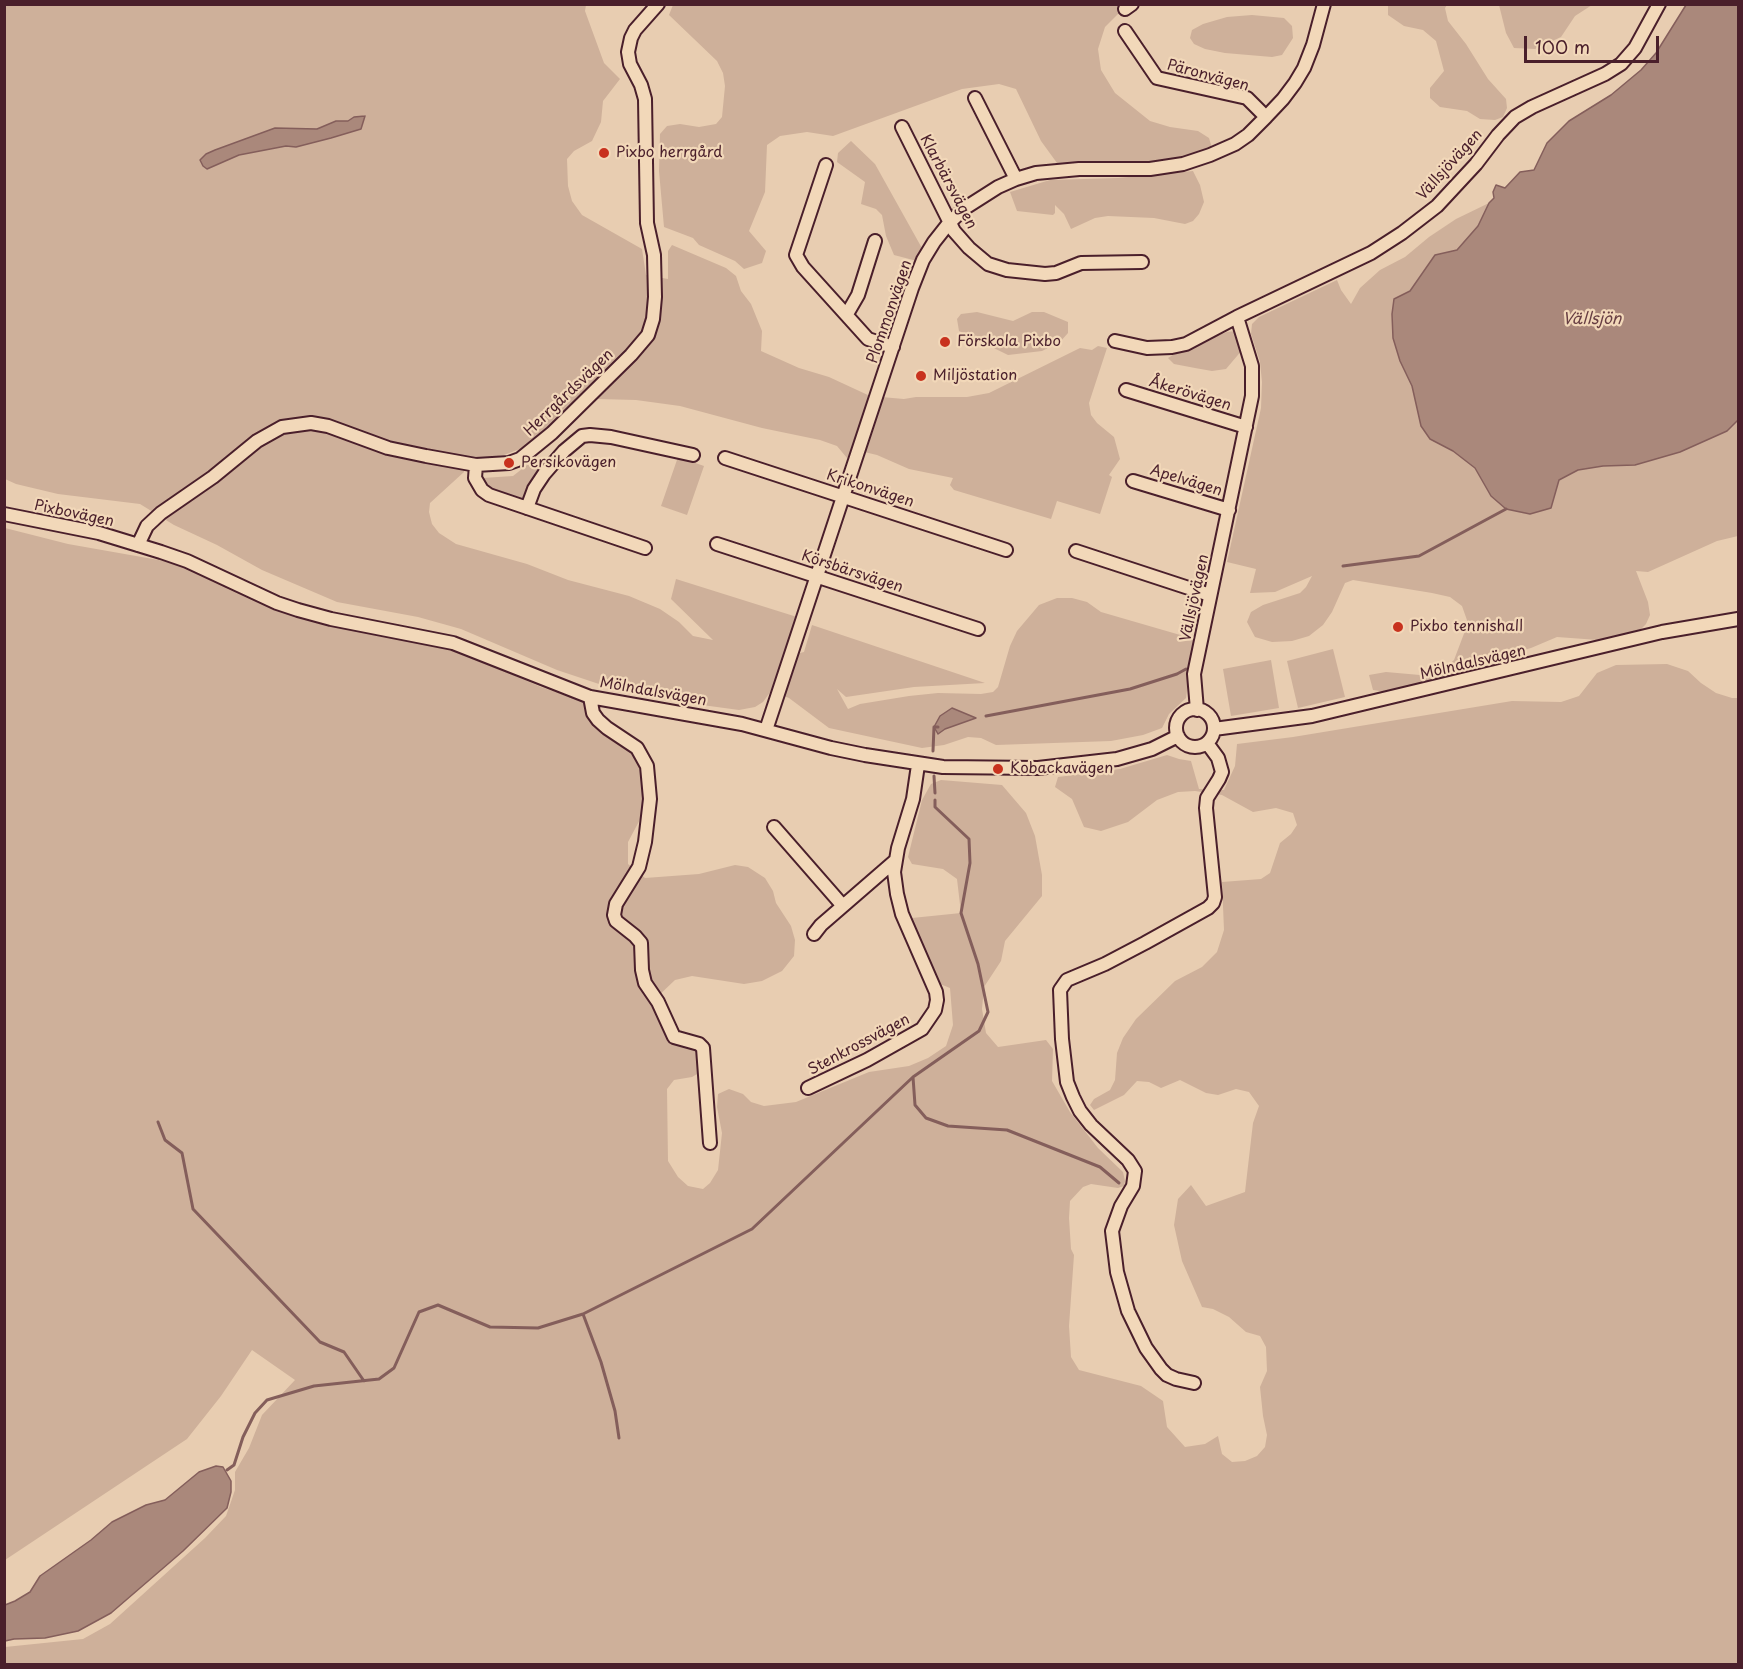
<!DOCTYPE html>
<meta charset="utf-8">
<style>
body{margin:0}
#map{position:relative;width:1743px;height:1669px;overflow:hidden;background:#e8cdb1;font-family:"Playpen Sans",sans-serif}
canvas{display:block}
.frame{position:absolute;inset:0;border:6px solid #4a1f2b;pointer-events:none}
.scale{position:absolute;left:1524px;top:36px;width:135px;height:27px;box-sizing:border-box;border:3px solid #4a1f2b;border-top:0;padding-left:8px;font-size:18px;line-height:21px;white-space:nowrap;color:#4a1f2b;-webkit-text-stroke:4px #f2d8b9;paint-order:stroke}
</style>
<div id="map">
<canvas width="1743" height="1669"></canvas>
<div class="frame"></div>
<div class="scale">100 m</div>
</div>
<script>
const c = document.querySelector('canvas').getContext('2d');
c.lineJoin = 'round';
function paint(path, color) { c.fillStyle = color; c.fill(path, 'evenodd'); }
const shape = rows => new Path2D(rows.map(r => 'M' + r).join(''));
function strokePath(path, color, width, dash) { c.strokeStyle = color; c.lineWidth = width; c.lineCap = dash ? 'butt' : 'round'; c.setLineDash(dash || []); c.stroke(path); }
function label(font, color, halo, rows, align = 'center') {
  c.font = font + ' "Playpen Sans",sans-serif'; c.lineWidth = 4.5; c.setLineDash([]); c.textBaseline = 'middle'; c.strokeStyle = halo; c.fillStyle = color; for (const [text, x, y, turn = 0] of rows) {
    c.save(); c.translate(x, y); c.rotate((+turn || 0) * Math.PI / 180); c.textAlign = isNaN(turn) ? turn : align; if (halo) c.strokeText(text, 0, 0); c.fillText(text, 0, 0); c.restore();
  }
}
const green = shape([
 [1128,4,1105,27,1098,49,1101,70,1115,93,1150,121,1170,127,1198,131,1209,138,1212,148,1185,158,1137,163,1057,163,1041,141,1016,89,999,84,962,89,833,136,807,132,780,136,767,145,765,192,749,231,766,251,762,263,744,269,735,261,699,245,693,238,664,227,659,171,660,134,667,126,680,124,699,127,716,124,722,117,725,86,723,73,717,61,669,15,673,5],
 [5,5,586,5,585,11,604,63,620,79,603,101,601,122,592,141,574,151,567,159,568,186,572,201,582,215,642,249,646,275,668,279,668,251,672,245,726,268,736,276,741,291,751,304,762,331,761,351,799,368,829,377,870,396,904,399,916,397,967,397,989,393,1080,348,1092,350,1098,346,1107,348,1089,403,1091,415,1097,423,1114,437,1120,459,1109,475,1112,477,1100,514,1057,501,1051,519,954,490,950,485,953,478,909,469,877,455,856,450,847,458,837,446,820,440,762,428,680,406,636,400,598,399,583,394,546,433,525,447,504,455,487,458,468,457,464,472,430,503,429,512,432,524,439,533,456,544,527,564,568,580,629,596,660,609,679,622,693,636,713,640,671,599,676,579,797,617,783,657,804,652,812,625,985,683,914,687,846,697,837,689,848,709,860,704,909,696,938,693,981,694,993,692,998,687,1010,646,1017,631,1039,605,1057,598,1072,598,1087,602,1101,612,1194,639,1186,698,1169,714,1162,728,1143,735,1111,741,996,745,981,738,968,737,944,745,922,748,829,728,789,698,771,691,763,702,755,707,739,710,680,702,611,688,557,670,461,629,418,617,337,602,262,570,217,545,174,525,140,504,58,494,16,484,5,479],
 [365,116,361,129,296,147,287,146,239,155,207,169,206,154,275,128,317,129,336,121,348,121,354,117],
 [1388,5,1447,5,1445,8,1448,21,1466,44,1488,79,1506,99,1507,108,1503,117,1495,120,1480,119,1467,111,1440,107,1430,98,1430,88,1444,71,1436,41,1423,30,1404,26,1388,15],
 [1499,5,1499,4,1592,5,1575,16,1561,37,1535,49,1514,48,1506,33],
 [1252,15,1284,18,1292,26,1293,38,1282,55,1272,57,1225,53,1205,49,1194,44,1190,38,1192,30,1203,24,1227,17],
 [851,141,875,164,923,250,917,261,894,255,886,236,882,215,876,209,861,204,865,182,837,162,838,153],
 [1193,171,1200,185,1204,202,1199,214,1193,221,1185,224,1154,218,1108,216,1095,218,1071,229,1064,214,1055,205,1055,213,1053,215,1017,211,1010,192,1050,180,1118,178],
 [1489,203,1478,226,1457,250,1435,255,1410,291,1394,299,1400,361,1412,386,1431,439,1453,451,1475,468,1491,496,1506,509,1530,514,1551,508,1559,480,1578,470,1603,466,1635,465,1680,452,1727,431,1738,420,1738,536,1717,541,1648,572,1636,571,1648,602,1650,615,1646,624,1636,634,1598,640,1557,637,1531,648,1498,658,1448,681,1399,694,1373,690,1369,675,1386,672,1420,675,1445,668,1454,660,1468,623,1462,606,1450,597,1432,593,1353,580,1345,583,1332,612,1323,625,1309,636,1292,641,1272,642,1255,637,1247,622,1251,612,1263,605,1300,593,1306,587,1312,576,1275,592,1250,593,1256,569,1227,562,1261,408,1262,382,1260,362,1251,334,1252,324,1259,317,1337,280,1341,290,1351,304,1360,288,1380,270,1405,257,1429,237,1456,219],
 [977,312,1013,321,1032,312,1044,312,1068,322,1068,333,1060,342,1042,351,1008,355,959,331,957,319,961,314],
 [1235,331,1243,349,1226,369,1212,371,1195,368,1174,364,1168,358,1176,353,1227,332],
 [678,457,704,466,687,515,661,506],
 [527,465,547,466,525,500,516,500,495,493,484,481,483,478,513,476],
 [5,528,68,544,170,562,308,620,432,644,472,657,541,687,587,702,590,717,598,729,609,737,627,743,647,777,644,812,628,842,628,864,645,878,699,874,735,865,748,867,765,878,773,891,776,903,791,926,795,940,794,956,782,971,762,981,744,984,692,976,675,980,655,999,677,1036,702,1053,699,1073,692,1077,674,1080,667,1089,668,1161,678,1177,688,1186,703,1189,710,1183,718,1170,722,1133,717,1107,718,1094,729,1089,743,1094,751,1102,764,1106,796,1102,869,1072,909,1066,928,1058,946,1046,953,1025,950,988,940,984,913,925,912,918,961,913,957,879,943,869,912,864,908,857,922,800,931,784,941,780,1002,785,1026,813,1035,836,1042,875,1042,896,1005,941,1001,961,984,987,982,1009,986,1033,998,1047,1046,1040,1053,1049,1052,1081,1070,1112,1098,1148,1123,1172,1125,1181,1124,1186,1118,1188,1091,1184,1083,1187,1070,1201,1069,1218,1071,1249,1074,1255,1069,1326,1071,1357,1079,1370,1141,1386,1163,1401,1167,1427,1185,1447,1205,1444,1218,1436,1222,1454,1232,1462,1245,1461,1257,1456,1265,1447,1267,1435,1263,1416,1260,1387,1267,1371,1266,1347,1260,1336,1246,1332,1229,1317,1213,1309,1202,1307,1182,1261,1174,1225,1178,1199,1191,1185,1206,1206,1245,1192,1253,1123,1259,1106,1249,1092,1236,1089,1218,1095,1206,1093,1180,1080,1161,1088,1149,1082,1137,1081,1124,1095,1094,1110,1090,1105,1094,1099,1110,1090,1115,1080,1117,1053,1123,1038,1136,1019,1175,981,1202,967,1217,952,1224,930,1222,882,1261,879,1270,873,1280,843,1291,834,1297,825,1293,813,1276,808,1253,812,1222,795,1195,791,1178,792,1157,800,1128,822,1101,831,1084,827,1072,799,1055,787,1058,777,1120,769,1167,755,1179,759,1191,761,1199,789,1224,790,1235,766,1237,744,1293,737,1512,701,1561,702,1579,696,1597,673,1616,665,1667,664,1688,671,1701,683,1716,693,1732,698,1738,698,1738,1664,5,1664,5,1647,83,1639,110,1624,205,1538,226,1516,235,1490,235,1472,249,1448,262,1415,295,1380,252,1350,221,1396,187,1439,5,1560],
 [1333,649,1345,697,1298,708,1287,661],
 [1271,660,1279,708,1231,716,1223,669]
]);
const water = shape([
 [1686,5,1738,5,1738,420,1727,431,1680,452,1635,465,1603,466,1578,470,1559,480,1551,508,1530,514,1506,509,1491,496,1475,468,1453,451,1430,439,1421,426,1412,386,1400,361,1393,338,1392,314,1394,299,1410,291,1435,255,1457,250,1478,226,1489,203,1494,198,1493,192,1496,185,1505,188,1520,172,1534,170,1547,143,1569,121,1611,95,1641,70,1656,53,1686,5],
 [365,116,361,129,331,138,296,147,286,146,239,155,207,169,203,166,200,160,206,154,215,150,275,128,317,129,336,121,348,121,354,117,365,116],
 [952,708,976,718,945,729,938,734,934,727,940,716,952,708],
 [216,1466,223,1467,231,1481,231,1492,227,1508,183,1551,111,1613,78,1631,45,1638,14,1639,5,1641,5,1605,15,1601,30,1592,40,1576,91,1540,112,1522,146,1505,165,1500,199,1472,216,1466]
]);
const stream = shape([
 [1343,566,1419,556,1506,509],
 [986,716,1130,689,1177,674,1186,669],
 [933,751,934,727,938,727],
 [934,776,935,793],
 [913,1077,915,1105,926,1118,948,1126,1007,1130,1100,1167,1119,1183],
 [158,1122,165,1140,182,1153,193,1209,320,1342,344,1352,364,1381],
 [583,1314,601,1362,615,1411,619,1438],
 [227,1470,234,1465,243,1437,255,1413,267,1400,314,1386,379,1379,394,1368,419,1312,438,1305,490,1327,538,1328,583,1314,752,1229,913,1077,979,1031,988,1012,978,964,961,913,970,863,969,839,935,807,935,800]
]);
const minor = shape([
 [1125,9,1132,4],
 [1125,31,1157,78,1247,98,1266,117],
 [975,98,1016,179],
 [902,127,954,231,969,248,988,264,1007,270,1045,274,1056,273,1081,263,1142,262],
 [826,165,796,255,803,267,868,339,893,347],
 [847,314,858,295,875,241],
 [1115,341,1147,348,1172,347,1186,344,1237,317],
 [1126,390,1246,427],
 [725,458,1006,550],
 [476,465,475,478,482,490,489,495,645,548],
 [1133,481,1229,510],
 [527,508,534,489,544,474,564,451,582,436,590,435,611,437,693,455],
 [4,514,99,533,161,552,187,561,277,603,298,610,331,619,453,643,590,697,742,724,831,748,865,755,943,767,1038,768,1117,759,1152,749,1178,736],
 [717,544,978,629],
 [138,545,147,526,161,513,213,477,257,441,282,427,311,423,328,426,388,448,426,456,476,465,509,463,520,459,552,433,631,355,648,335,653,319,655,297,654,255,647,223,645,99,641,85,630,64,628,52,631,38,635,30,658,4],
 [1076,551,1210,595],
 [590,697,593,713,598,720,607,728,637,748,647,766,650,799,645,842,639,867,616,904,614,915,616,921,635,936,641,943,642,970,645,983,658,1002,674,1037,699,1044,703,1048,710,1143],
 '1176 728a19 19 0 1 1 38 0a19 19 0 1 1-38 0Z',
 [1197,710,1194,674,1252,396,1252,366,1237,317,1371,253,1402,233,1437,206,1476,164,1498,135,1515,117,1532,107,1605,74,1621,64,1635,48,1659,4],
 [1214,729,1312,716,1662,632,1738,619],
 [766,730,912,288,923,260,934,242,949,223,965,208,998,187,1016,179,1036,173,1079,169,1150,169,1183,164,1210,155,1235,144,1248,135,1266,117,1283,99,1295,83,1304,68,1313,45,1324,4],
 [774,827,843,906],
 [814,934,821,925,896,860],
 [808,1088,867,1060,922,1029,935,1010,937,1000,936,992,902,914,897,894,894,872,898,848,913,799,918,765],
 [1194,1383,1176,1379,1167,1375,1161,1369,1146,1348,1128,1311,1117,1272,1112,1231,1121,1206,1133,1186,1135,1171,1128,1160,1091,1125,1080,1111,1073,1097,1067,1082,1062,1039,1060,990,1067,980,1105,964,1145,943,1208,908,1213,903,1215,897,1206,808,1207,798,1219,779,1222,772,1218,758,1207,743]
]);
const markers = [
 [604,153,6,"#c8321e"],
 [945,342,6,"#c8321e"],
 [921,376,6,"#c8321e"],
 [509,463,6,"#c8321e"],
 [1398,627,6,"#c8321e"],
 [998,769,6,"#c8321e"]
];
const streetNames = [
 ["Päronvägen",1208,76,15],
 ["Vällsjövägen",1450,165,-48],
 ["Klarbärsvägen",948,182,62],
 ["Plommonvägen",890,312,-71],
 ["Herrgårdsvägen",569,393,-44],
 ["Åkerövägen",1190,394,17],
 ["Apelvägen",1186,481,17],
 ["Krikonvägen",870,489,18],
 ["Pixbovägen",74,514,12],
 ["Körsbärsvägen",852,572,18],
 ["Vällsjövägen",1195,598,-78],
 ["Mölndalsvägen",1473,663,-13],
 ["Mölndalsvägen",653,692,10],
 ["Stenkrossvägen",859,1045,-28]
];
const poiNames = [
 ["Pixbo herrgård",616,153],
 ["Förskola Pixbo",957,342],
 ["Miljöstation",933,376],
 ["Persikovägen",521,463],
 ["Pixbo tennishall",1410,627],
 ["Kobackavägen",1010,769]
];
const waterNames = [
 ["Vällsjön",1592,320]
];
paint(green, '#ceb09a');
paint(water, '#aa887b');
strokePath(water, '#845e5b', 1.5);
strokePath(stream, '#845e5b', 3);
strokePath(minor, '#4a1f2b', 16);
strokePath(minor, '#f2d8b9', 12);
for (const [x, y, r, color] of markers) { const dot = new Path2D(); dot.arc(x, y, r, 0, 2 * Math.PI); c.fillStyle = color; c.fill(dot); strokePath(dot, '#f2d8b9', 2); }
label('15px', '#4a1f2b', '#f2d8b9', streetNames);
label('15px', '#4a1f2b', '#f2d8b9', poiNames, 'left');
label('italic 16px', '#673e43', '#f2d8b9', waterNames);
</script>
